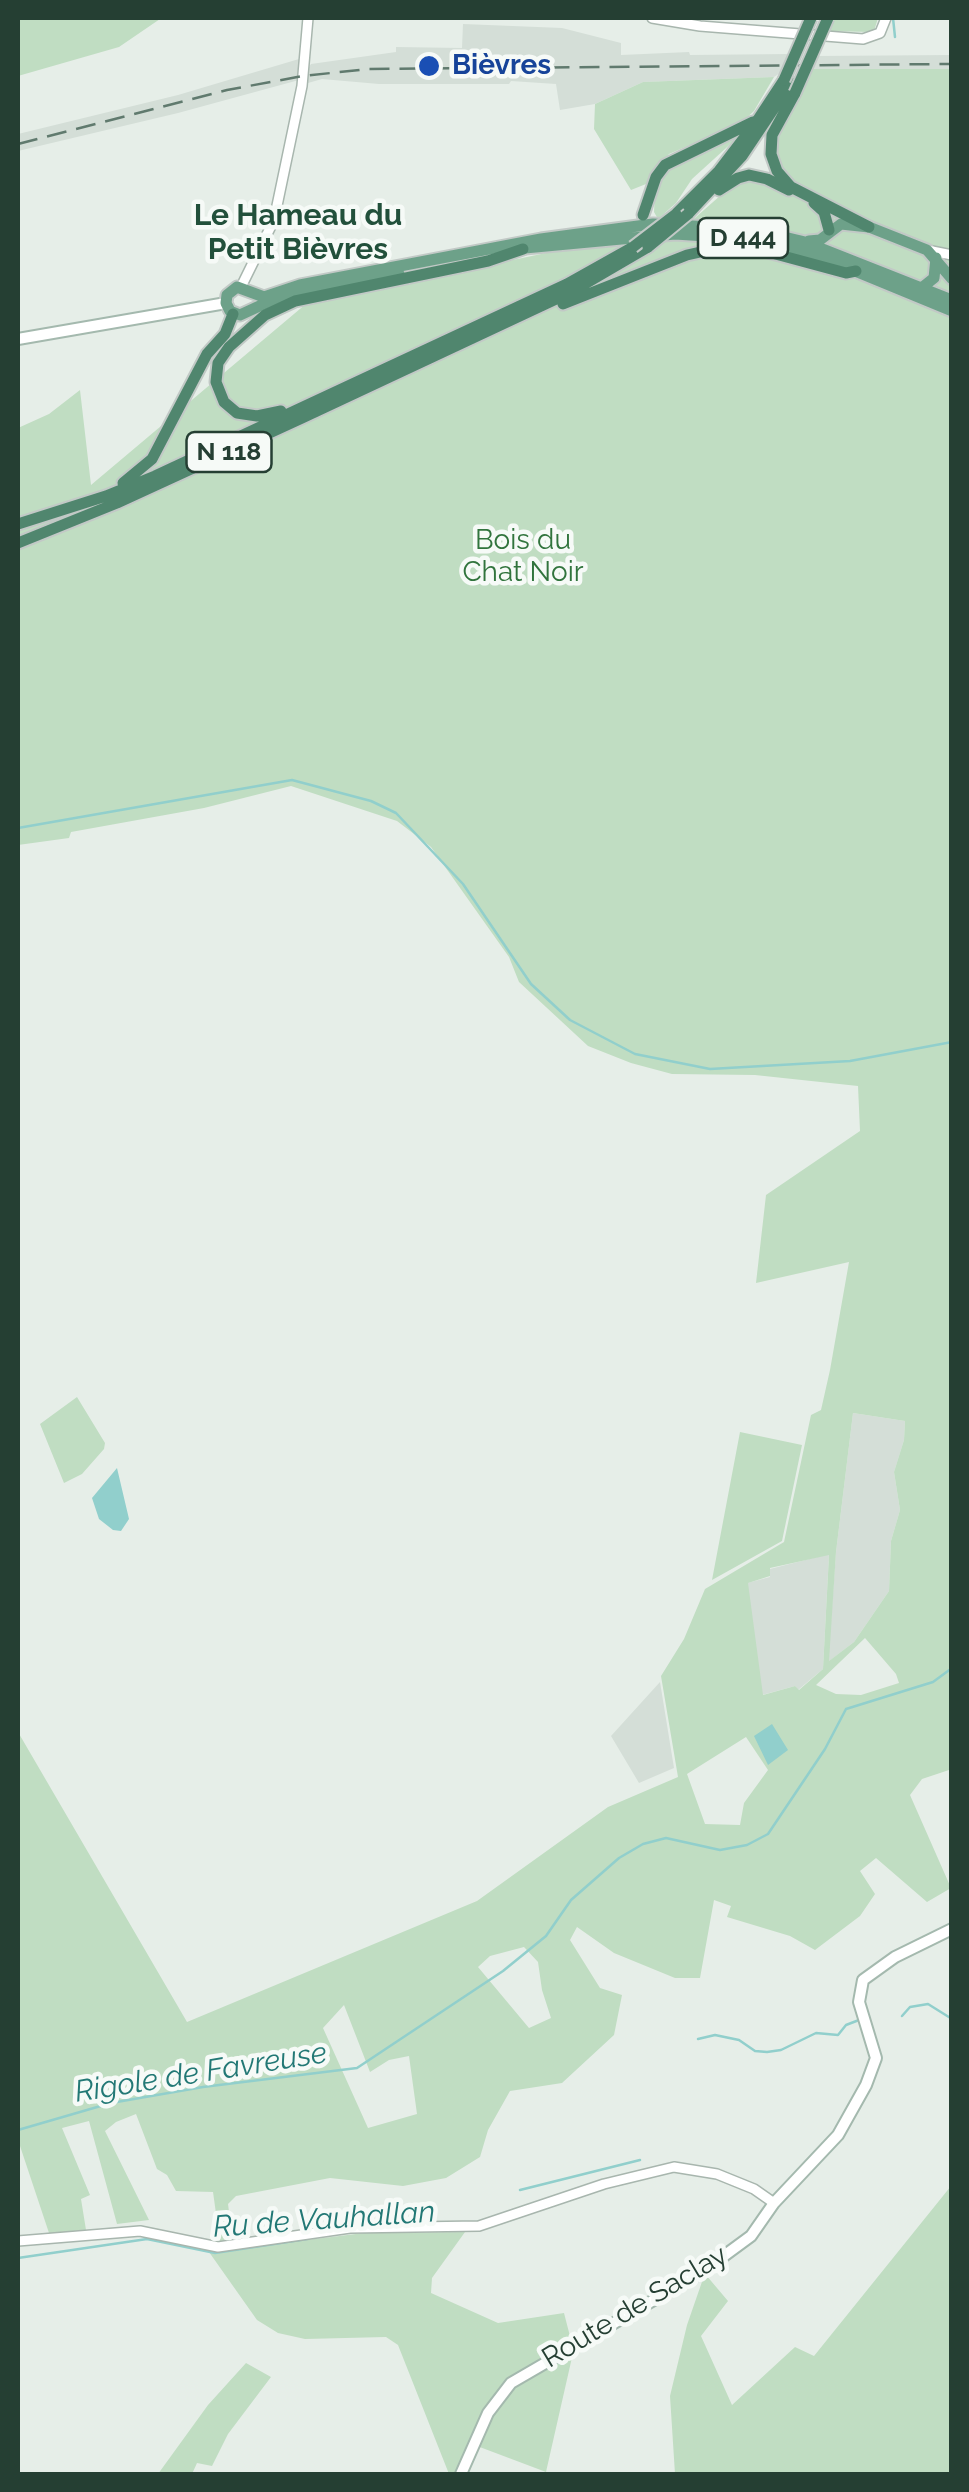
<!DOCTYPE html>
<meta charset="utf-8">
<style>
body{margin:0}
#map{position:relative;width:969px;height:2492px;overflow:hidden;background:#e6eee8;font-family:Raleway,sans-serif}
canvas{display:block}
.frame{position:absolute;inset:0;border:20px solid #253f33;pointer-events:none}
</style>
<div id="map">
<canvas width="969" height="2492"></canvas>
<div class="frame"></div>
</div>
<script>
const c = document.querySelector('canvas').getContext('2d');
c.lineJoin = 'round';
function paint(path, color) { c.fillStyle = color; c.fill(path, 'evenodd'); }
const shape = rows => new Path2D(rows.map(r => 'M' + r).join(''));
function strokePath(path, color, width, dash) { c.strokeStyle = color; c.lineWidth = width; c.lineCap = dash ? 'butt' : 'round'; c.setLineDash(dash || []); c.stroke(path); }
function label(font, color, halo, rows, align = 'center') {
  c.font = font + ' Raleway,sans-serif'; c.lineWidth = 9; c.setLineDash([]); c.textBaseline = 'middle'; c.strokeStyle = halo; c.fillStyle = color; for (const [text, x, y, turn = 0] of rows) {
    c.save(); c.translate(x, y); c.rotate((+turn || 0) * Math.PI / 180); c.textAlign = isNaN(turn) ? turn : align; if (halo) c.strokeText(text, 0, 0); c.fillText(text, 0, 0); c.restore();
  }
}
const built = shape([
 [463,24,562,28,621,43,621,55,689,52,690,55,790,54,780,73,774,77,643,82,595,104,560,110,556,84,511,81,509,84,379,84,322,79,308,83,299,80,178,113,18,151,18,134,178,95,299,59,302,70,308,69,311,64,396,52,396,47,462,48],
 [951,55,951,69,811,69,817,56],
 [853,1413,905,1421,904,1440,894,1472,900,1510,891,1541,889,1591,854,1642,828,1662,836,1552],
 [829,1554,823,1669,798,1690,795,1686,762,1695,747,1583,770,1577,770,1569],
 [660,1682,674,1768,639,1783,611,1736]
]);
const green = shape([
 [18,18,159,18,160,19,119,47,18,76],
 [833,18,878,18,874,31,870,32,830,31],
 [811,69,951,69,952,1769,922,1779,910,1795,951,1888,927,1902,876,1858,860,1871,875,1894,860,1916,815,1950,790,1936,727,1917,731,1906,714,1900,700,1978,675,1978,614,1953,577,1927,570,1940,600,1988,622,1995,614,2035,562,2083,510,2091,488,2130,480,2157,446,2178,403,2186,330,2178,236,2196,228,2204,233,2242,220,2242,213,2192,176,2191,167,2175,157,2169,136,2114,116,2122,105,2131,149,2220,117,2224,89,2121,62,2128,90,2195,81,2199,86,2230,50,2236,18,2140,18,1732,187,2022,477,1901,608,1807,678,1777,661,1676,684,1639,705,1589,784,1542,811,1415,821,1410,830,1370,849,1262,756,1283,766,1195,860,1131,858,1086,755,1075,672,1074,631,1063,588,1046,519,982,509,957,431,847,397,821,291,786,204,808,71,832,69,838,18,845,18,428,49,414,80,390,91,485,307,303,613,239,619,249,671,239,738,180,765,180,779,170,774,137],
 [853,1413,905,1421,904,1440,894,1472,900,1510,891,1541,889,1591,854,1642,829,1661,836,1552],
 [829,1555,823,1669,799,1690,795,1686,763,1695,748,1583,770,1576,770,1568],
 [865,1638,896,1674,899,1683,861,1695,836,1694,816,1685],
 [746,1737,768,1770,744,1803,740,1825,705,1824,687,1774],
 [524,1947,538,1962,542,1990,551,2018,529,2028,478,1967,490,1956],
 [344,2005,370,2072,389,2060,409,2056,417,2114,368,2128,323,2028],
 [774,77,754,111,741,123,669,154,646,184,631,190,594,129,595,104,643,82],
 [736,139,692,179,676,203,658,219,654,212,655,190,667,170,676,162],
 [77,1397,105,1443,104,1449,82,1474,64,1483,40,1424],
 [740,1432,802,1445,782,1541,712,1580],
 [951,2186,951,2474,675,2474,670,2396,687,2325,704,2276,706,2275,728,2301,701,2336,732,2405,795,2347,814,2356],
 [465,2232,432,2278,431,2293,498,2323,564,2313,572,2344,523,2373,468,2448,456,2474,449,2474,398,2345,386,2337,305,2339,278,2333,257,2320,209,2252,364,2233],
 [573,2353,546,2472,477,2446,495,2411,511,2389],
 [246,2363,271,2377,228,2434,212,2466,197,2463,192,2474,158,2474,208,2405]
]);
const water = shape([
 [117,1468,129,1519,121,1531,113,1530,99,1519,92,1498],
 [772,1724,788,1750,768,1765,754,1736]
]);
const stream = shape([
 [893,18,895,37],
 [18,828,292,780,371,801,396,813,463,884,531,984,570,1020,635,1054,710,1069,850,1061,952,1042],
 [902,2016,910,2007,928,2004,952,2019],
 [698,2039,715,2035,739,2040,755,2051,767,2052,781,2050,816,2033,838,2035,846,2025,859,2020],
 [18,2130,111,2103,203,2087,357,2068,503,1971,546,1936,571,1900,619,1858,643,1844,666,1838,720,1850,747,1845,768,1834,825,1749,846,1709,933,1682,952,1668],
 [520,2190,640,2160],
 [18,2258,147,2239,215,2253,307,2239]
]);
const tertiary = shape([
 [652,18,700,26,863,39,880,33,886,18],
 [927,250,952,255],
 [241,287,274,220,302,86,308,18],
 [18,2241,140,2231,218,2247,350,2228,479,2226,604,2184,674,2167,717,2174,754,2189,774,2203]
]);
const secondary = shape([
 [18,339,226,303],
 [461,2474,488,2413,511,2383,702,2272,751,2236,774,2203,838,2135,866,2085,876,2058,859,2002,863,1980,895,1957,952,1929]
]);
const primary = shape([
 [809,241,820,240,841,224,869,227,927,250,952,279],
 [514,249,675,234,754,239,816,255,952,311],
 [399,274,279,297,240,315,230,311,226,303,227,295,237,287,264,297,300,285,541,239,653,224,751,229,805,242,952,300],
 [919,290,934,278,936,258]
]);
const trunk = shape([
 [795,93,772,135,771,154,777,171,791,187,869,227],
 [719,190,738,178,749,175,767,179,789,190],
 [814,203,824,212,829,230],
 [676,214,718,172,757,121,784,80],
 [688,214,742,156,791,83],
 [643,215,656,177,665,165,753,122],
 [563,304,687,255,723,247,757,249,846,273,856,271],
 [281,411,257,416,237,413,224,402,216,382,218,363,229,347,265,315,295,301,488,261,523,249],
 [123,483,152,459,207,354,225,334,233,314],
 [18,524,106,496,155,476,567,284,633,247],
 [18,543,117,503,302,418,571,292,648,247]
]);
const rail = shape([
 [18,144,227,90,303,76,368,69,952,64]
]);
const trunkBridge = shape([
 [784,80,811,18],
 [795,93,828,18],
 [633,247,676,214],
 [648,247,688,214]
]);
const markers = [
 [429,66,12,"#1a4fb4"]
];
const shields = [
 [743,238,90],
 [229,452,85]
];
const shieldNames = [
 ["D 444",743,238],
 ["N 118",229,452]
];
const transitNames = [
 ["Bièvres",452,66]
];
const parkNames = [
 ["Bois du",523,541],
 ["Chat Noir",523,573]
];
const streetNames = [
 ["Route de Saclay",635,2307,-31]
];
const neighbourhoodNames = [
 ["Le Hameau du",298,216],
 ["Petit Bièvres",298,250]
];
const waterNames = [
 ["Rigole de Favreuse",201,2073,-9],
 ["Ru de Vauhallan",324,2220,-4]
];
paint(built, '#d4ded7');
paint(green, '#c0ddc2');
paint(water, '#91cfcc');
strokePath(stream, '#91cfcc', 2.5);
strokePath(tertiary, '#a8b6ae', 12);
strokePath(secondary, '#a4b9ae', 14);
strokePath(primary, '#c2c9c6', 15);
strokePath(trunk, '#c2c9c6', 15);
strokePath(tertiary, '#fff', 9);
strokePath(secondary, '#fff', 10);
strokePath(primary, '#6da189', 11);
strokePath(trunk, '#50866e', 11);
strokePath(rail, '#607a6e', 2.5, [20, 10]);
strokePath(trunkBridge, '#c2c9c6', 15, []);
strokePath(trunkBridge, '#50866e', 11);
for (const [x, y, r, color] of markers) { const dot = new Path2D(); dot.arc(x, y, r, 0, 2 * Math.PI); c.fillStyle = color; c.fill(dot); strokePath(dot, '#f6faf7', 4); }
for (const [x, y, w] of shields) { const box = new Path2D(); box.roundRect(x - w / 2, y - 20, w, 40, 8); c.fillStyle = '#f6faf7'; c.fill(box); strokePath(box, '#253f33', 2.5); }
label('bold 25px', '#253f33', null, shieldNames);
label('bold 28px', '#164399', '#f6faf7', transitNames, 'left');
label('28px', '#31743d', '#f6faf7', parkNames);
label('28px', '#253f33', '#f6faf7', streetNames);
label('bold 30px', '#22503b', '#f6faf7', neighbourhoodNames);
label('italic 30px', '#227875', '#f6faf7', waterNames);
</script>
